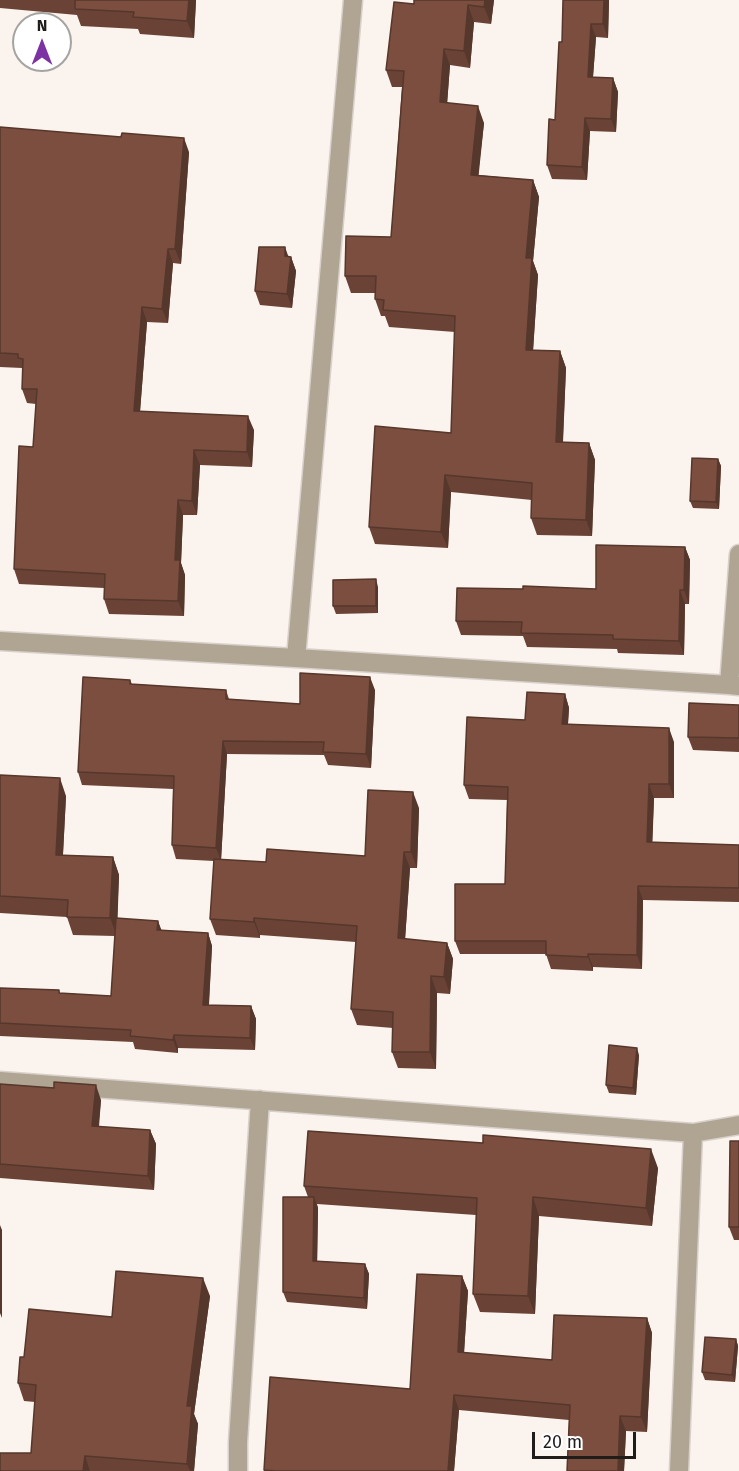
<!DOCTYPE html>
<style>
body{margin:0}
#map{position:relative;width:739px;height:1471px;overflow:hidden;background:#fbf3ed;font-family:"Fira Sans",sans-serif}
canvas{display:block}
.north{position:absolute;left:12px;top:12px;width:60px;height:60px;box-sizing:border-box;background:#fff;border:2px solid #a5a4a3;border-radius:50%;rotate:0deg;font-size:16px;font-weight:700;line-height:24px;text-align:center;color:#1f1c1a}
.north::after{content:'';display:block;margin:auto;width:21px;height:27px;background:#7d32a4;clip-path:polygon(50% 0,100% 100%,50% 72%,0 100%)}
.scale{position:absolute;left:532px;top:1432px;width:104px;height:27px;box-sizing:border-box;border:3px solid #1f1c1a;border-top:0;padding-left:8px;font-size:18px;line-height:21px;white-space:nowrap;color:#1f1c1a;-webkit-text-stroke:4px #fff;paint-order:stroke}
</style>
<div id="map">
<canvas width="739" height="1471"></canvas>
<div class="north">N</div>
<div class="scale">20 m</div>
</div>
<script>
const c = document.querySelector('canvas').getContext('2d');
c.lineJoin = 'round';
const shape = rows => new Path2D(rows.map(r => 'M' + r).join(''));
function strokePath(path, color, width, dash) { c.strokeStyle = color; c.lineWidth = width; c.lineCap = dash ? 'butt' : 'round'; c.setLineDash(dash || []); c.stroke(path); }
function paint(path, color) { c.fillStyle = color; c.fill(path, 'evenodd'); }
const minor = shape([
 [353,0,296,658,729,685],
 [739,554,729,685,739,686],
 [0,641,296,658],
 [0,1081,693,1133,739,1125],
 [238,1471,238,1442,260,1100],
 [679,1471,693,1133]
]);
const wall = shape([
 [0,0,196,0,194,38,140,34,138,29,81,26,77,15,0,8],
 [494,0,491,24,474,22,470,68,450,65,447,103,484,123,478,175,533,180,539,197,533,261,538,275,533,350,560,351,566,368,563,443,589,443,595,460,592,536,537,535,531,518,532,500,451,492,448,548,375,544,369,527,451,433,455,332,389,327,385,316,381,316,375,299,375,293,351,293,345,276,391,237,402,87,392,87,386,70,414,4],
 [609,0,608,38,596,37,593,77,613,78,618,92,616,132,590,131,587,180,552,179,547,165,555,120,562,42],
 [0,127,189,152,181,264,173,263,168,323,147,322,140,411,254,430,252,467,200,465,197,515,183,515,181,563,185,575,184,616,109,614,104,599,104,588,19,584,14,569,33,447,36,404,27,403,22,389,23,371,22,368,0,367],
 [291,257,296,271,292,308,260,305,255,291],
 [718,459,721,466,719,509,693,508,690,501],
 [685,547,690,560,689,604,685,604,684,655,618,653,617,649,527,647,523,636,461,635,456,621,523,589,596,589],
 [378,587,378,613,336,614,333,606],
 [130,680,132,684,226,690,229,699,300,704,375,690,371,768,328,765,324,755,227,754,221,860,266,862,365,856,419,808,417,868,410,868,405,939,447,943,453,959,450,994,437,993,436,1069,398,1068,392,1052,393,1028,357,1025,351,1009,356,942,260,935,260,938,216,935,210,919,214,861,176,859,172,845,173,789,82,785,78,772],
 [565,694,569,708,568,724,674,742,674,798,654,798,652,842,739,845,739,902,643,900,642,969,593,967,593,971,551,969,546,954,460,954,455,941,505,884,507,800,469,799,464,785,525,720],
 [739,705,739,752,693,750,688,737],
 [0,775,66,796,63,855,113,857,119,875,117,919,158,921,161,931,208,933,212,946,209,1005,251,1006,256,1019,255,1050,178,1048,178,1053,135,1049,133,1042,0,1036,0,988,59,990,60,993,111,996,115,936,73,935,67,917,0,913],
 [639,1055,636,1095,609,1093,606,1085],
 [0,1084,101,1100,99,1127,150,1130,156,1144,154,1190,0,1178],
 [739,1141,739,1240,734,1240,729,1227],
 [658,1168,652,1226,539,1216,535,1314,480,1312,473,1294,476,1215,317,1204,318,1208,317,1261,365,1264,369,1274,367,1309,287,1302,283,1292,308,1197,304,1186],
 [462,1276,468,1291,464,1353,552,1360,647,1318,652,1333,647,1432,626,1431,624,1471,567,1471,569,1420,459,1410,454,1471,264,1471,264,1470,410,1389],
 [210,1296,194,1414,198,1424,194,1471,0,1471,31,1453,35,1402,24,1401,18,1383,24,1357,112,1317],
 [736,1339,738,1346,735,1382,705,1380,702,1372]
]);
const shadedWall = shape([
 [189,0,196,0,194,38,187,21],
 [485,0,494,0,491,24,484,7],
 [604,0,609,0,608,38,603,24],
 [468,5,474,22,470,68,464,51],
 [591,24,596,37,592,90,588,77],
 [444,49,450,65,446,119,440,102],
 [613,78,618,92,616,132,611,119],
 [478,106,484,123,477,191,471,175],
 [585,118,590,131,587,180,582,167],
 [184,138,189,152,181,264,175,249],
 [533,180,539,197,533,261,538,275,532,367,526,350,526,258],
 [285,247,290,261,291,257,296,271,292,308,287,294,285,256],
 [168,249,173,263,168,323,162,309],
 [142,307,147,322,139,425,134,411],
 [560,351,566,368,562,459,556,442],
 [248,416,254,430,252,467,247,452],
 [589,443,595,460,592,536,586,520],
 [194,450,200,465,197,515,192,501],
 [718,459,721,466,719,509,716,502],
 [445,475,451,492,448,548,441,532],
 [178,500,183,515,181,563,185,575,184,616,178,601,175,560],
 [685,547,690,560,689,604,684,590],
 [376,579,378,587,378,613,376,606],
 [680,590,685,604,684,655,679,641],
 [370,677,375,690,371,768,366,754],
 [565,694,569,708,567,737,562,724],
 [669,728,674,742,674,798,669,784],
 [223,741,227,754,221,861,216,848],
 [60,778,66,796,62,872,56,855],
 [649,784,654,798,652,855,647,842],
 [413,792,419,808,417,868,411,852],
 [404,852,410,868,404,955,398,938],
 [113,857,119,875,117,936,110,918],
 [638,886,643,900,642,969,637,955],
 [254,918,260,935,260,938,254,922],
 [158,921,163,934,157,930],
 [208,933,212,946,208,1018,203,1005],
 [447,943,453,959,450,994,444,977],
 [588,954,593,967,593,971,588,957],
 [431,976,437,993,436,1069,430,1052],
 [251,1006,256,1019,255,1050,250,1038],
 [174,1035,178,1048,178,1053,173,1040],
 [637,1048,639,1055,636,1095,633,1088],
 [96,1085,101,1100,97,1141,92,1126],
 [150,1130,156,1144,154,1190,148,1176],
 [651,1149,658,1168,652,1226,646,1208],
 [314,1197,318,1208,317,1272,313,1261],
 [533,1197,539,1216,535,1314,528,1296],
 [0,1225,2,1230,2,1318,0,1313],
 [365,1264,369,1274,367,1309,364,1298],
 [462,1276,468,1291,463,1368,458,1352],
 [203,1278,210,1296,194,1414,198,1424,194,1471,190,1471,187,1464,187,1406],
 [647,1318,652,1333,647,1432,641,1417],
 [736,1339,738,1346,735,1382,732,1375],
 [454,1395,459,1410,454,1471,448,1471],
 [620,1416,626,1431,624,1471,618,1471],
 [85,1456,90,1471,83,1471]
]);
const building = shape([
 [75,0,189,0,187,21,133,17,134,12,75,9,75,0],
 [414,0,485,0,484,7,468,5,464,51,444,49,440,102,478,106,471,175,533,180,526,258,532,258,526,350,560,351,556,442,589,443,586,520,531,518,532,483,445,475,441,532,369,527,375,426,451,433,455,316,383,310,384,300,375,299,376,276,345,276,346,236,391,237,404,71,386,70,394,2,414,4,414,0],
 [563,0,604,0,603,24,591,24,588,77,613,78,611,119,585,118,582,167,547,165,549,119,555,120,559,42,562,42,563,0],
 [0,127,121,137,122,133,184,138,175,249,168,249,162,309,142,307,134,411,248,416,247,452,194,450,192,501,178,500,175,560,180,560,178,601,104,599,105,574,14,569,19,446,33,447,37,389,22,389,23,359,18,358,18,354,0,353,0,127],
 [259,247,285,247,285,256,291,257,287,294,255,291,259,247],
 [692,458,718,459,716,502,690,501,692,458],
 [596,545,685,547,684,590,680,590,679,641,613,639,613,635,521,633,522,622,456,621,457,588,523,589,523,586,596,589,596,545],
 [376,579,376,606,333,606,333,580,376,579],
 [300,673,370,677,366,754,323,752,324,742,223,741,216,848,172,845,174,776,78,772,83,677,130,680,130,684,226,690,226,699,300,704,300,673],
 [527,692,565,694,562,724,669,728,669,784,649,784,647,842,739,845,739,888,638,886,637,955,588,954,588,957,546,955,546,941,455,941,455,884,505,884,508,787,464,785,467,717,525,720,527,692],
 [689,703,739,705,739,738,688,737,689,703],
 [0,775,60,778,56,855,113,857,110,918,67,917,68,900,0,896,0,775],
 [368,790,413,792,411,852,404,852,398,938,447,943,444,977,431,976,430,1052,392,1052,393,1012,351,1009,357,926,254,918,254,922,210,919,214,859,266,862,267,849,365,856,368,790],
 [116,918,158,921,157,930,208,933,203,1005,251,1006,250,1038,174,1035,173,1040,130,1036,131,1030,0,1023,0,988,59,990,59,993,111,996,116,918],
 [609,1045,637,1048,633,1088,606,1085,609,1045],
 [54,1082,96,1085,92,1126,150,1130,148,1176,0,1164,0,1084,54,1088,54,1082],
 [308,1131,483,1143,483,1135,651,1149,646,1208,533,1197,528,1296,473,1294,477,1198,304,1186,308,1131],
 [730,1141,739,1141,739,1227,729,1227,730,1141],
 [283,1197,314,1197,313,1261,365,1264,364,1298,283,1292,283,1197],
 [116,1271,203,1278,187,1406,192,1406,187,1464,85,1456,83,1471,0,1471,0,1453,31,1453,36,1385,18,1383,20,1357,24,1357,29,1309,112,1317,116,1271],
 [417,1274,462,1276,458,1352,552,1360,554,1315,647,1318,641,1417,620,1416,618,1471,567,1471,570,1405,454,1395,448,1471,276,1471,264,1470,270,1377,410,1389,417,1274],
 [705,1337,736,1339,732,1375,702,1372,705,1337]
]);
strokePath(minor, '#d8d1cb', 21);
strokePath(minor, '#b0a592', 18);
paint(wall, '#6a4336');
paint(shadedWall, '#56372c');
paint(building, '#7b4e3f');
strokePath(building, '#56372c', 1.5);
</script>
